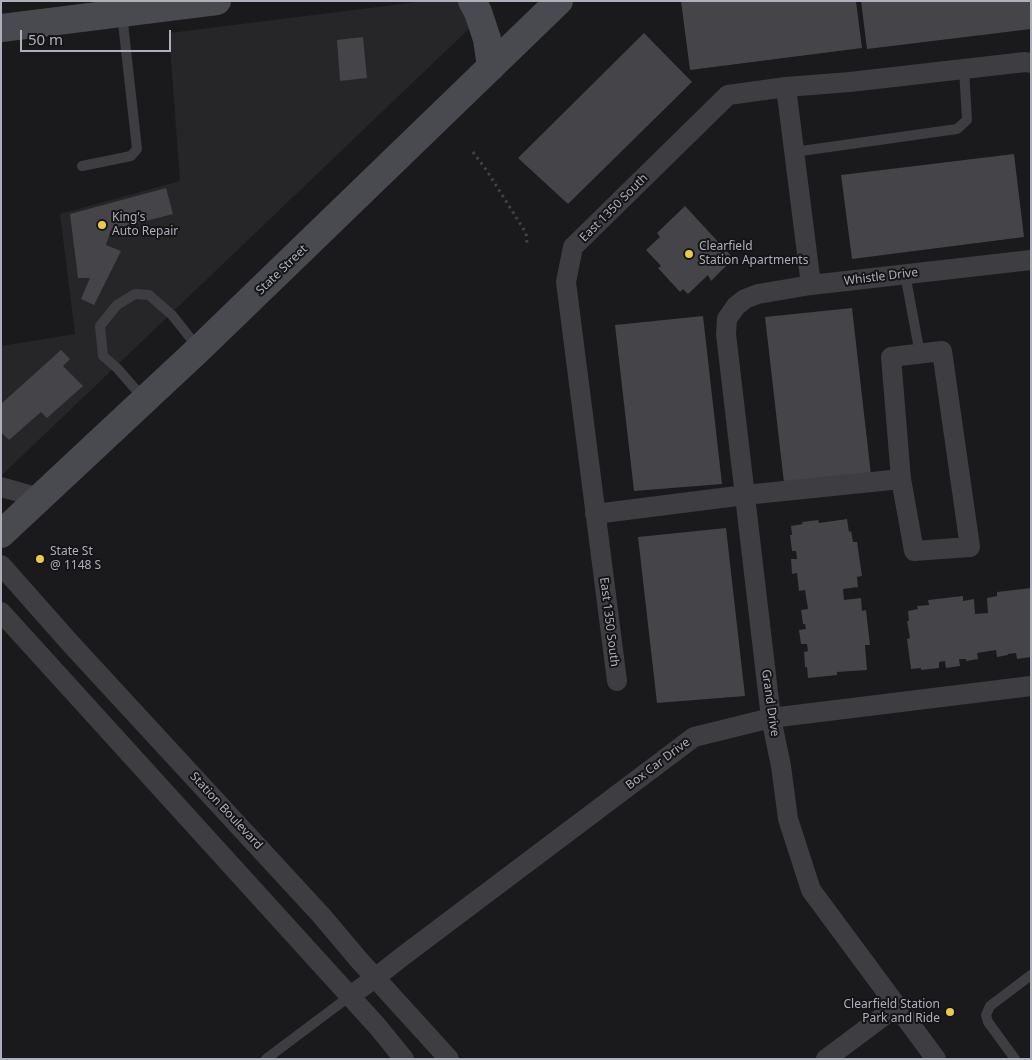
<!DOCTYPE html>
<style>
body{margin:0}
#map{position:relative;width:1032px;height:1060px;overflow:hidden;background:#1a1a1c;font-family:"Noto Sans",sans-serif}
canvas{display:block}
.frame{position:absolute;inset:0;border:2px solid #adafba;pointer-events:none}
.scale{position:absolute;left:20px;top:30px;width:151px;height:22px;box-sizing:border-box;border:2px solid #adafba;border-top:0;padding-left:6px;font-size:15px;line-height:18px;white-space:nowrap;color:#adafba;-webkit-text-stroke:4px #151517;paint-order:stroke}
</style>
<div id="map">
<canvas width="1032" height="1060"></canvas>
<div class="frame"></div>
<div class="scale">50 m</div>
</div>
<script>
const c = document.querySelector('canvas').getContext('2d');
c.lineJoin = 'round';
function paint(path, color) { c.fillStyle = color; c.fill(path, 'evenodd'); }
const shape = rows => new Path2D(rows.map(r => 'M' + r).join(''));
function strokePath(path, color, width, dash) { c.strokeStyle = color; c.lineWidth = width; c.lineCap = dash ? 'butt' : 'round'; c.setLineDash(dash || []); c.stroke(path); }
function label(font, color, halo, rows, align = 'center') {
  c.font = font + ' "Noto Sans",sans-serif'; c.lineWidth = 4; c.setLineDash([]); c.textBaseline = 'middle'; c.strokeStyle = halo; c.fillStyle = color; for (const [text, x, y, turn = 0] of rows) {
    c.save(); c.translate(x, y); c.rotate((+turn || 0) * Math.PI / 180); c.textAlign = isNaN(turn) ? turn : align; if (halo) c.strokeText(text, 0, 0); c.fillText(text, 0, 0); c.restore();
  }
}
const built = shape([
 [425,1,464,1,473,25,1,476,1,346,75,334,60,214,180,181,169,33]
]);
const building = shape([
 [681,1,856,1,862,48,690,70],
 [861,1,1031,1,1031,29,867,49],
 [644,33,692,82,568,204,518,158],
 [363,37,367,78,340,81,337,40],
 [1014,154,1024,237,852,259,841,175],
 [166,188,173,214,111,230,106,245,121,251,94,305,81,299,90,278,78,278,70,214],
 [685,206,733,258,726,264,727,265,711,281,708,275,688,294,683,289,680,292,658,268,661,266,646,250,660,237,657,233],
 [852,308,871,475,784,483,765,317],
 [703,316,722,484,634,491,615,325],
 [61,350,70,359,63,366,83,386,47,418,41,412,9,440,1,432,1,423,2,422,1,421,1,404],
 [847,519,849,532,851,531,853,542,857,542,862,576,857,577,858,587,843,589,844,600,861,598,862,611,866,610,870,645,865,645,867,670,837,672,837,675,808,678,807,667,805,667,804,652,808,651,807,644,801,644,799,630,806,629,805,624,803,624,801,610,808,609,805,590,799,591,797,573,792,574,791,559,797,559,796,551,792,551,790,535,792,535,791,526,803,524,802,522,818,520,819,523],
 [726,528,745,696,657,703,638,537],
 [1031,588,1031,657,1017,659,1016,653,1008,654,1008,655,997,657,996,650,977,653,978,659,966,661,966,659,959,659,960,666,946,668,945,661,939,662,939,668,921,670,921,668,911,669,907,639,910,638,907,621,909,621,908,611,918,609,917,606,929,605,928,600,963,596,963,601,974,599,975,614,988,613,987,598,997,596,997,592]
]);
const path = shape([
 [473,152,487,171,526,233,527,243]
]);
const lane = shape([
 [794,152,957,129,967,120,964,69],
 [82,166,131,156,137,149,122,14],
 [905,274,920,354],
 [144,399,117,368,103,356,100,326,117,305,135,294,149,295,172,315,199,349],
 [266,1059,350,996],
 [1015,1059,988,1022,986,1015,990,1006,1031,975]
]);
const street = shape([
 [786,87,811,285],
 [1,487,40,498],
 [595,514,745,495,901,479,891,357,942,351,970,547,914,551,901,479],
 [1,565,71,644,321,915,359,960,449,1059],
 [1,612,378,1027,404,1059],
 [617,681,566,282,573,247,728,95,786,87,850,82,1025,62,1031,63],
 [350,996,375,978,403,956,694,737,771,718,1031,686],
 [826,1059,897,1006],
 [936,1059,811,890,788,819,781,766,771,718,769,701,726,334,727,319,736,306,745,299,758,294,811,285,1031,260]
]);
const secondary = shape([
 [472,1,478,12,487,39,491,67],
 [1,28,217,1],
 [1,534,199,349,559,1]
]);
const markers = [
 [102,225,5,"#e9cb44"],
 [689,254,5,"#e9cb44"],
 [40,559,5,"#e9cb44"],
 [950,1012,5,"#e9cb44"]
];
const streetNames = [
 ["East 1350 South",614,208,-45],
 ["State Street",282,270,-44],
 ["Whistle Drive",881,277,-7],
 ["East 1350 South",609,622,83],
 ["Grand Drive",770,703,82],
 ["Box Car Drive",658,764,-37],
 ["Station Boulevard",226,811,47]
];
const poiNames = [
 ["King's",112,218],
 ["Auto Repair",112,232],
 ["Clearfield",699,247],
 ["Station Apartments",699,261],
 ["State St",50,552],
 ["@ 1148 S",50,566],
 ["Clearfield Station",940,1005,"right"],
 ["Park and Ride",940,1019,"right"]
];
paint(built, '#262629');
paint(building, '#444449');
strokePath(path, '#414247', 3, [2.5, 4]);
strokePath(lane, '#3d3d42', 10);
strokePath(street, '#3d3d42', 20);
strokePath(secondary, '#494a50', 28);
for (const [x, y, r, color] of markers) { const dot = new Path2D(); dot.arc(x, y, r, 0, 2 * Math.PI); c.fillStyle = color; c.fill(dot); strokePath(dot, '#151517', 2); }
label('12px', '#adafba', '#151517', streetNames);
label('12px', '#adafba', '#151517', poiNames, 'left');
</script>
